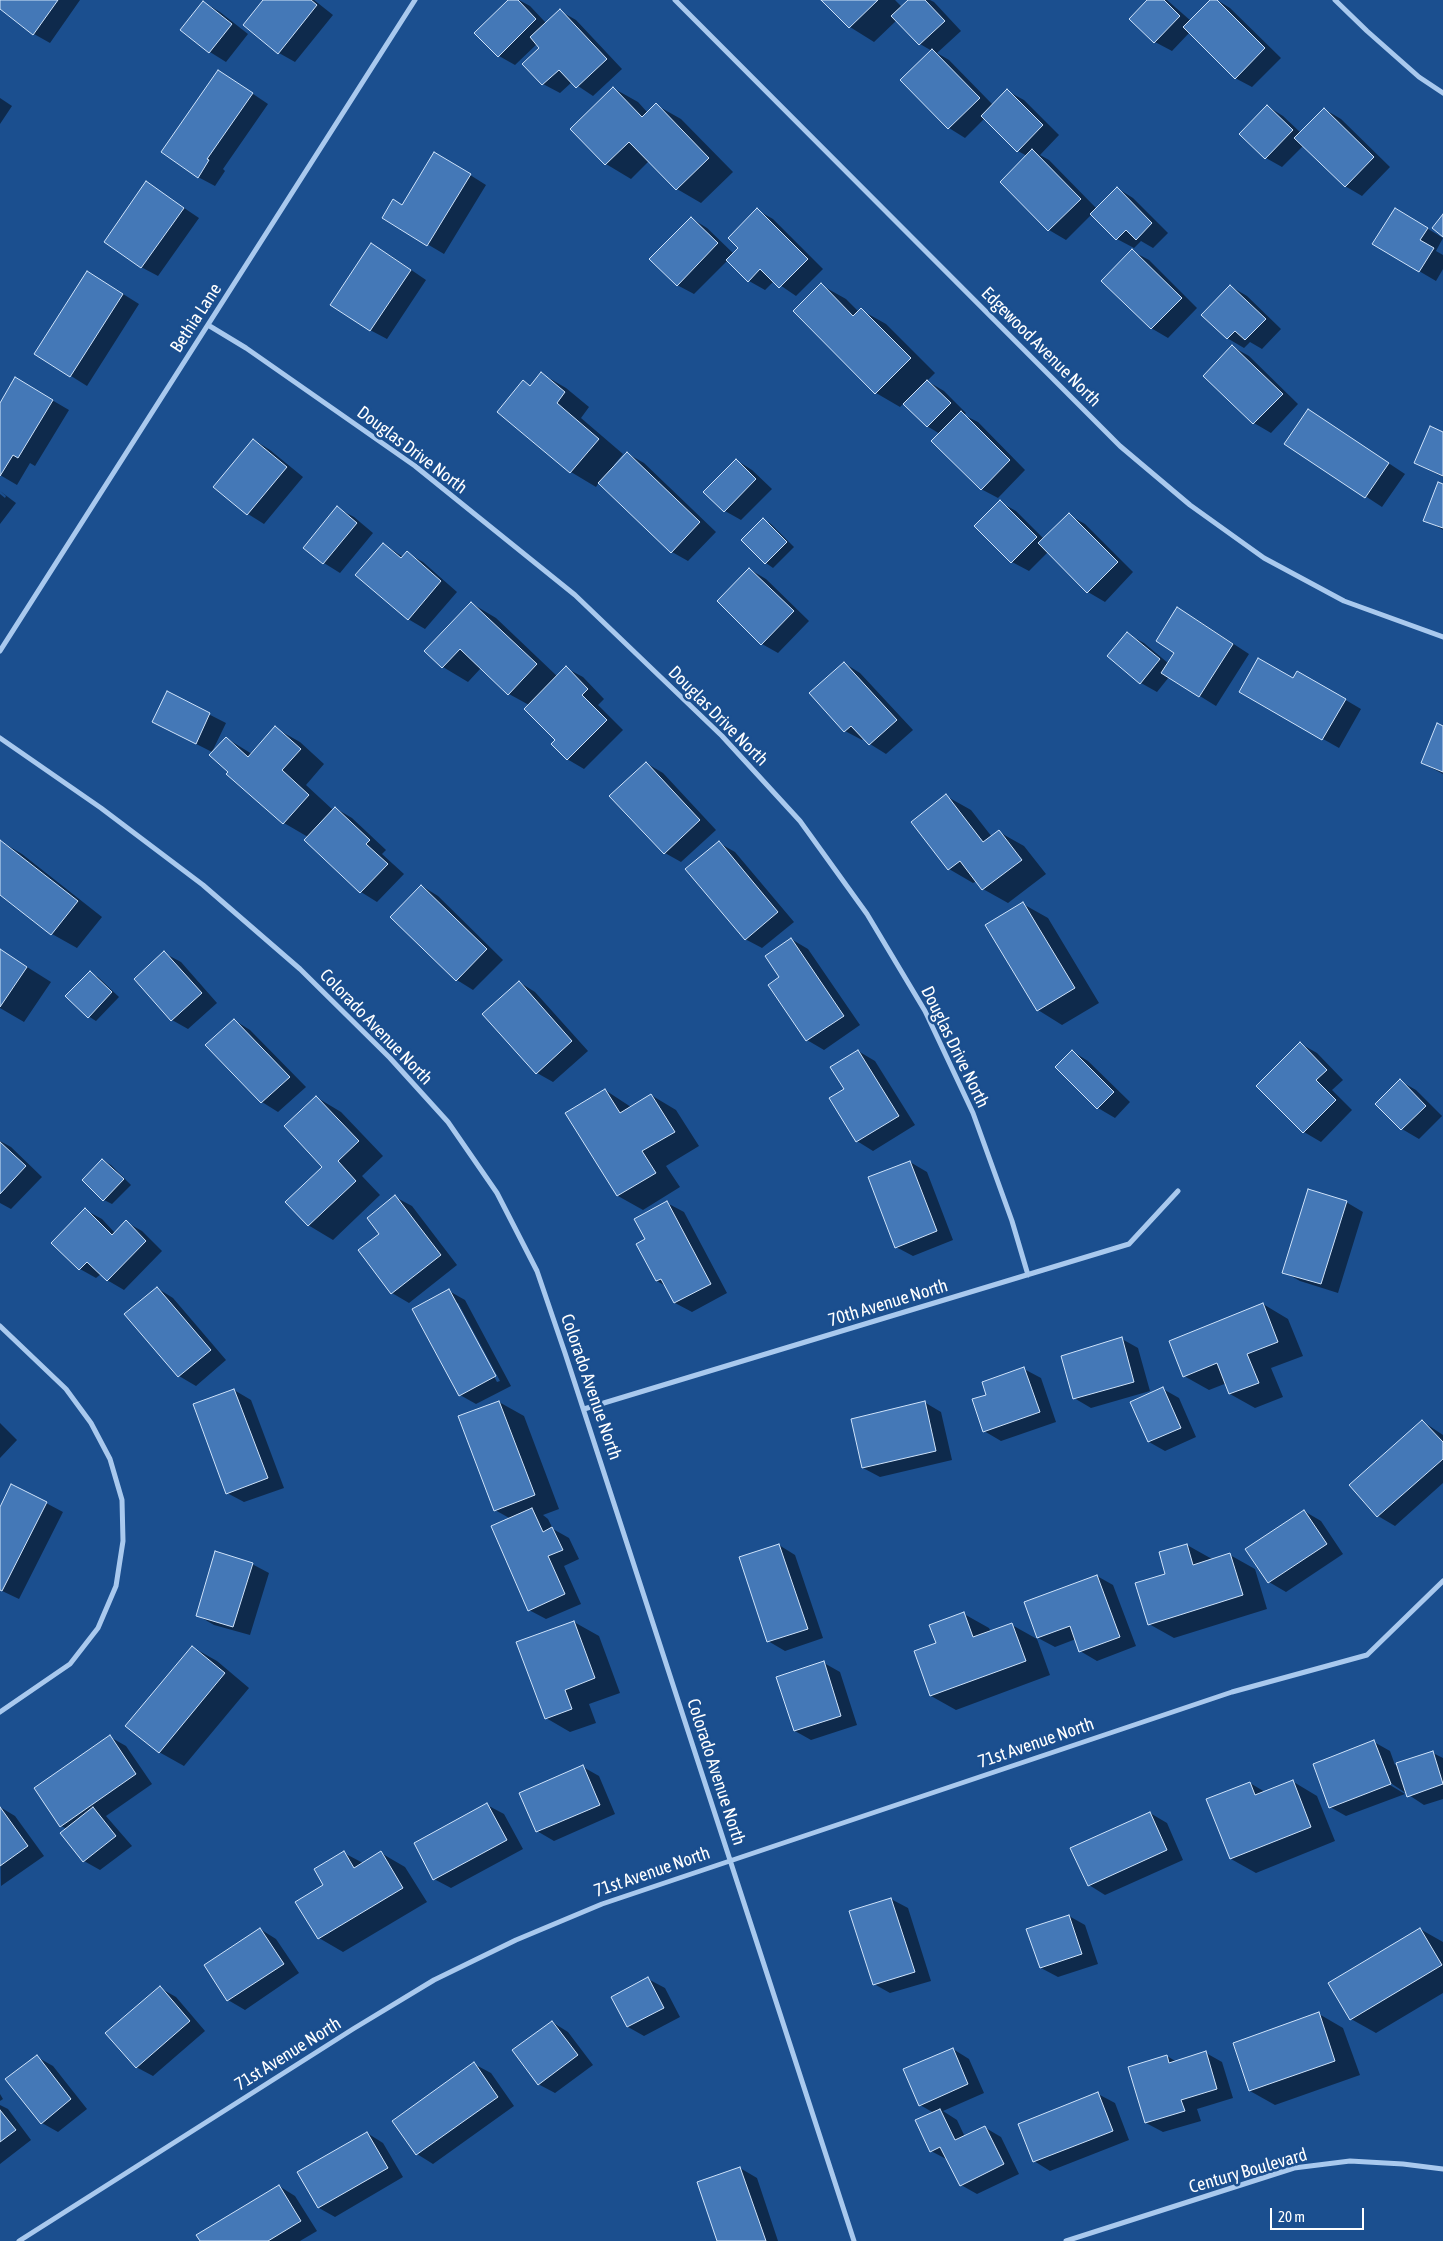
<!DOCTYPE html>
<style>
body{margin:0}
#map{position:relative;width:1443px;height:2241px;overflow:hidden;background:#1b4f8f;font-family:"Asap Condensed",sans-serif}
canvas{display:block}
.scale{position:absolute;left:1270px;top:2208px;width:94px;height:22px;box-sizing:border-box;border:2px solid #fff;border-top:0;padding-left:6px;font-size:15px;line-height:18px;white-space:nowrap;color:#fff;-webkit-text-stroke:4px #1b4f8f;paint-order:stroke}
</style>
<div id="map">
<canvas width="1443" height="2241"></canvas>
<div class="scale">20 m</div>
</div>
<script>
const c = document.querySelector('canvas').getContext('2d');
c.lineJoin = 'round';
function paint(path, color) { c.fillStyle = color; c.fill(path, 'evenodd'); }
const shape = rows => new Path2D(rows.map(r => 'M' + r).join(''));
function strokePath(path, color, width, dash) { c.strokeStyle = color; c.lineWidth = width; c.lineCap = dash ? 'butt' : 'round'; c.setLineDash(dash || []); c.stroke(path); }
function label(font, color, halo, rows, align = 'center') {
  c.font = font + ' "Asap Condensed",sans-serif'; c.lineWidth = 5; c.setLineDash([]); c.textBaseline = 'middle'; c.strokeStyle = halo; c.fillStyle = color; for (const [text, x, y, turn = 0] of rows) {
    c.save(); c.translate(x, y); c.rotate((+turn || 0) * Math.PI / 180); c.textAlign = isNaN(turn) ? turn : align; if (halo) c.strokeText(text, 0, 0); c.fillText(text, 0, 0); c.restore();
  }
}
const shadow = shape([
 [0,0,80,0,50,43,34,34,0,8],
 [265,0,314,0,333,15,295,62,279,53],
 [510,0,519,0,530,6,546,23,560,11,576,20,622,69,593,96,572,82,560,93,543,84,541,48,537,44,515,65,499,56],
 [822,0,895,0,902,7,910,0,930,0,934,2,961,31,937,53,949,60,993,105,1007,91,1024,100,1059,135,1040,155,1049,160,1097,209,1117,188,1133,198,1168,233,1153,248,1141,241,1134,248,1117,239,1092,214,1066,240,1049,230,1001,182,1027,156,1018,151,985,118,965,138,949,128,902,80,932,51,920,44,897,20,874,42,850,27],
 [1149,0,1167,0,1191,21,1212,0,1217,0,1230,8,1281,58,1252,87,1235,78,1190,32,1172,51,1155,42,1131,19],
 [203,2,220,12,248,34,226,62,210,52,182,29],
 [219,71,268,104,223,169,225,171,215,186,198,177],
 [613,88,638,102,648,113,656,105,681,119,733,172,701,203,677,189,649,161,631,179,606,164,572,129],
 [0,98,12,106,0,124],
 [1267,106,1283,116,1301,133,1324,109,1341,119,1390,167,1362,196,1345,186,1304,145,1282,167,1266,158],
 [451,163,486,185,444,254,383,218,402,206],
 [147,183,199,218,158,276,141,267],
 [757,210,773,219,823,269,796,296,774,281,765,290,749,281,728,260,694,294,677,285,691,218,707,228,734,254,740,248],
 [1412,219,1443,238,1436,251,1443,255,1443,269,1436,281,1419,271],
 [1132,251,1149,260,1197,308,1168,338,1151,328],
 [388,254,426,280,387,339,370,330],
 [104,282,139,304,87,386,36,354],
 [821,285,846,299,859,312,861,310,886,324,935,373,927,381,944,391,966,413,964,415,978,422,1025,470,998,498,981,489,940,434,927,426,904,403,900,407,876,393],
 [1230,286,1247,296,1281,329,1262,349,1250,342,1244,348,1227,338],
 [1233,347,1249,356,1298,404,1271,433,1254,423,1205,376],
 [542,374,566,388,589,407,581,418,623,454,614,465,616,466,628,454,644,463,716,532,688,561,672,552,599,482,596,487,571,472,498,412,523,382,531,386],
 [16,379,69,410,35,466,30,463,17,485,0,475,0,405],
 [1308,410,1405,474,1382,507,1286,444],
 [1443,433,1443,477,1415,463],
 [254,440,270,450,303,477,264,524,248,514],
 [736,460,752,470,772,489,741,520,725,511],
 [1443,485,1443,530,1425,520],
 [0,491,16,503,0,524,0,494,5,498,6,496],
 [1000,502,1016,511,1044,539,1069,515,1085,524,1133,572,1105,602,1088,592,1048,552,1029,571,1012,562],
 [337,508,354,517,373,533,340,573,324,563,304,548],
 [763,519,771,524,794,547,773,568,766,563],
 [383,544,403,557,407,553,423,562,457,592,425,629,408,619],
 [749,569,766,579,809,621,778,653,762,644],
 [471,603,496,618,558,677,566,668,583,677,604,699,598,705,623,730,584,769,567,759,557,740,529,705,509,694,481,668,468,682,443,667,426,651],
 [1194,618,1249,654,1216,706,1169,677,1157,692,1141,683,1127,634,1144,643,1168,663],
 [844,663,860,673,913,730,886,754,870,744,864,738,862,740,845,731],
 [1298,672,1361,709,1339,748,1240,692,1293,680],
 [167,693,226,723,212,752,153,722],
 [1443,727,1443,774,1422,763],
 [275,728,300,742,324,764,306,785,333,810,335,808,352,818,386,850,382,854,404,874,377,902,361,892,306,840,308,837,284,823,228,774,230,772,226,738,252,754],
 [646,763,663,773,716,830,681,862,665,853],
 [946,796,971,810,992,837,999,832,1024,846,1046,874,1008,903,983,889,977,881,973,883,949,869],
 [0,841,22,854,102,917,77,948,52,934,0,893],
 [719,843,735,852,794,922,762,948,745,939],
 [422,886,438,896,503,960,473,990,457,980,391,917],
 [1023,904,1048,918,1099,1003,1062,1025,1038,1010],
 [791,939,808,949,860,1025,824,1050,807,1040,770,985,781,978],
 [0,950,51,982,24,1022,0,1008],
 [164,953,181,962,217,1003,188,1029,172,1020],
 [90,973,98,977,119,997,96,1021,88,1016],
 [519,982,535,992,588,1051,553,1082,537,1073],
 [234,1020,250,1030,306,1087,278,1112,262,1102],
 [1301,1044,1317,1053,1343,1080,1332,1090,1352,1110,1321,1142,1304,1132,1258,1086],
 [858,1051,875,1061,915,1125,873,1151,857,1141,846,1090],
 [1072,1051,1088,1061,1130,1102,1115,1118,1098,1108,1056,1067],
 [1400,1081,1416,1090,1442,1116,1419,1139,1402,1129,1377,1104],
 [605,1090,631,1107,651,1095,676,1110,699,1146,666,1166,680,1187,643,1210,618,1196,567,1114],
 [316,1097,341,1112,383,1156,362,1176,380,1195,333,1240,308,1225,324,1167],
 [0,1141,11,1147,42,1177,11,1209,0,1203],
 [103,1160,111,1165,131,1185,112,1204,104,1200],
 [910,1162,927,1172,953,1240,913,1256,896,1247],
 [395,1197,412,1206,457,1265,409,1303,392,1293,359,1250,381,1234],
 [1346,1202,1363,1212,1338,1293,1300,1281,1284,1272],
 [667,1203,684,1212,727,1293,692,1312,675,1303,667,1287,657,1281,647,1240],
 [85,1210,102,1219,115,1233,126,1222,142,1231,162,1251,124,1290,107,1280,101,1274,96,1278,80,1269],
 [157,1288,173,1298,226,1360,196,1386,179,1376,126,1315],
 [449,1291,465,1300,511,1386,476,1404,460,1395],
 [455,1303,458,1303,500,1381,497,1382],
 [1263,1304,1288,1319,1303,1356,1271,1368,1283,1397,1255,1408,1230,1394,1227,1383,1209,1390,1184,1376],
 [1122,1339,1138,1348,1150,1391,1091,1408,1074,1398],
 [1024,1369,1041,1378,1056,1422,1001,1441,984,1431],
 [1163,1389,1179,1398,1196,1437,1165,1451,1149,1442],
 [234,1390,251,1400,284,1488,244,1502,227,1493],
 [499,1402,524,1416,559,1509,543,1515,548,1519,553,1529,569,1538,579,1559,564,1566,581,1604,546,1619,529,1610,511,1519,495,1510],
 [924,1402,941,1412,952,1460,880,1477,863,1468],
 [1422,1421,1443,1435,1443,1483,1395,1526,1378,1516,1351,1485],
 [0,1423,17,1440,0,1458],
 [46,1503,63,1512,19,1599,0,1590,0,1509],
 [1304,1511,1321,1521,1343,1554,1286,1592,1269,1582,1247,1549],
 [779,1545,795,1555,823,1638,785,1651,768,1641],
 [1187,1545,1212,1559,1230,1555,1255,1569,1267,1609,1174,1638,1149,1624,1167,1575],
 [252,1564,269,1573,250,1635,214,1625,197,1615],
 [1097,1576,1113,1585,1136,1646,1097,1661,1080,1651,1076,1639,1055,1647,1038,1638,1025,1603],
 [964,1614,989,1628,991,1632,1012,1625,1037,1639,1050,1675,956,1710,931,1696,937,1644],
 [574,1622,599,1636,620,1693,589,1704,596,1723,570,1732,546,1718],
 [192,1647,217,1661,249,1688,184,1766,159,1752],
 [824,1663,840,1672,857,1725,811,1740,795,1731],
 [110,1737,126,1746,152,1784,106,1816,132,1846,100,1870,84,1861,67,1829,61,1826],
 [1374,1742,1390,1751,1395,1765,1433,1753,1443,1758,1443,1799,1424,1805,1386,1780,1385,1782,1405,1794,1346,1816,1330,1807],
 [583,1767,599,1776,615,1814,554,1841,537,1831],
 [1292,1781,1317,1796,1335,1841,1256,1873,1231,1859,1250,1783,1265,1792],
 [487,1805,504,1814,523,1849,451,1888,434,1879],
 [0,1807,15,1816,44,1856,1,1886],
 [1150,1813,1167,1823,1183,1860,1105,1895,1089,1885],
 [344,1853,363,1863,381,1853,405,1867,427,1902,343,1952,319,1938,325,1885],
 [891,1899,908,1908,931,1981,890,1993,874,1984],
 [1069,1916,1085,1925,1098,1964,1058,1977,1041,1968],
 [260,1929,276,1939,299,1973,245,2010,228,2000,205,1965],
 [1420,1929,1443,1942,1443,1993,1376,2033,1351,2019],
 [648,1979,665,1988,680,2017,644,2036,628,2027,613,1998],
 [160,1988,176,1997,205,2031,153,2076,136,2067],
 [1319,2014,1343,2028,1360,2075,1275,2105,1250,2091,1234,2044],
 [552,2022,568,2032,593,2065,555,2093,538,2084],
 [953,2049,969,2059,984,2093,943,2111,957,2120,965,2137,984,2127,1001,2137,1019,2174,977,2194,961,2185,948,2160,931,2151,934,2113,920,2105],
 [1206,2053,1222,2062,1233,2098,1197,2109,1201,2121,1163,2132,1146,2123,1130,2068,1167,2056,1177,2062],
 [37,2057,53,2066,87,2109,58,2132,42,2123],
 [474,2064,491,2073,514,2106,433,2164,417,2154,394,2121],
 [0,2094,3,2099,0,2101],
 [1098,2094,1115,2103,1129,2140,1050,2171,1034,2161],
 [0,2105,8,2109,31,2140,0,2164],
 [367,2133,383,2143,403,2177,335,2217,319,2208],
 [740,2168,757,2178,778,2241,719,2241],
 [279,2186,295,2196,317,2231,300,2241,201,2241]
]);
const building = shape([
 [0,0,58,0,33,35,0,9,0,0],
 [263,0,311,0,317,5,278,54,243,25,263,0],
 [508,0,518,0,536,19,498,57,474,33,508,0],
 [821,0,878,0,849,28,821,0],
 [908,0,925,0,945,21,919,45,891,16,908,0],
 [1147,0,1164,0,1180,16,1154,43,1129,19,1147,0],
 [1210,0,1217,0,1265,48,1235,79,1183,27,1210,0],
 [203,1,232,24,209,53,180,30,203,1],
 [560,9,607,59,576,88,559,70,542,85,522,64,539,48,530,37,560,9],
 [932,49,980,98,948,129,900,80,932,49],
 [218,70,253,93,207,159,209,160,198,178,161,152,218,70],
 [613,87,642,117,656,103,709,158,676,190,629,142,605,165,570,129,613,87],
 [1007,89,1043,125,1017,152,981,116,1007,89],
 [1267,105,1293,130,1265,159,1239,134,1267,105],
 [1324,108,1374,157,1345,187,1294,138,1324,108],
 [1032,149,1081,199,1048,231,1000,182,1032,149],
 [434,152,471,174,427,246,382,218,393,199,402,205,434,152],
 [146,181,184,208,141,268,104,242,146,181],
 [1117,187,1152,223,1136,240,1126,230,1116,240,1090,214,1117,187],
 [757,208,808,259,779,288,760,269,748,282,726,260,738,248,728,238,757,208],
 [1395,208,1428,228,1420,240,1434,248,1419,272,1372,244,1395,208],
 [1443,214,1443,237,1432,228,1443,214],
 [691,217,718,243,677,286,649,259,691,217],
 [371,243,411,270,370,331,330,305,371,243],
 [1132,249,1182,298,1151,329,1101,281,1132,249],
 [87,271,123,294,70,377,34,354,87,271],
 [821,283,853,316,861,308,911,358,875,394,793,311,821,283],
 [1230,285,1266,319,1245,340,1235,331,1227,339,1201,315,1230,285],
 [1232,345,1283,394,1253,424,1203,376,1232,345],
 [541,372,565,392,557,403,599,439,570,473,497,412,523,380,530,386,541,372],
 [15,377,53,400,18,458,13,455,0,476,0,403,15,377],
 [927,380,951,403,927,427,903,404,927,380],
 [1308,409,1389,463,1365,498,1284,444,1308,409],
 [961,411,1010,460,981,490,931,441,961,411],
 [1430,426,1443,432,1443,476,1414,463,1430,426],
 [253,439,287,467,247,515,213,487,253,439],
 [627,452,700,522,671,553,598,483,627,452],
 [736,459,756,479,724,512,703,492,736,459],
 [1438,482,1443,484,1443,528,1423,521,1438,482],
 [1000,500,1037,537,1011,563,974,526,1000,500],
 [337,506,357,523,323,564,303,548,337,506],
 [1069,513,1118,562,1087,593,1038,543,1069,513],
 [763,518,787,542,765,564,741,540,763,518],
 [383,543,401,558,407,551,441,581,408,620,355,575,383,543],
 [749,568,794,611,761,645,717,601,749,568],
 [471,602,537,664,508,695,460,649,442,668,424,651,471,602],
 [1177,607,1233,644,1199,697,1161,673,1174,653,1156,641,1177,607],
 [1127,632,1160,659,1140,684,1107,656,1127,632],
 [1258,658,1293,678,1297,671,1346,699,1322,740,1239,692,1258,658],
 [844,662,897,720,869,745,851,726,844,732,809,693,844,662],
 [566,666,588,689,582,695,607,720,567,760,551,744,555,740,524,709,566,666],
 [167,691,210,713,196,744,152,722,167,691],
 [1437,723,1443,726,1443,772,1421,763,1437,723],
 [275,726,301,749,282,770,309,795,283,824,226,774,228,772,209,755,226,737,248,757,275,726],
 [646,762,700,820,664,854,609,796,646,762],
 [946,794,983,842,999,830,1022,860,982,890,960,861,948,870,911,822,946,794],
 [335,807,370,840,366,844,388,864,360,893,304,840,335,807],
 [0,840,78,901,51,935,0,895,0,840],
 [719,841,778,912,745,940,685,869,719,841],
 [421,885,487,949,456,981,390,917,421,885],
 [1023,902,1075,988,1037,1011,985,925,1023,902],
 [791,938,844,1016,806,1041,768,985,779,977,765,956,791,938],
 [0,949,27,967,0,1007,0,949],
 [164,951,202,993,171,1021,134,979,164,951],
 [90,971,112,992,88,1018,65,996,90,971],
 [519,981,572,1041,536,1074,482,1014,519,981],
 [234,1019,290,1077,261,1103,205,1045,234,1019],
 [1300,1042,1327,1070,1316,1080,1336,1100,1303,1133,1256,1086,1300,1042],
 [858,1050,899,1116,856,1142,829,1098,844,1089,830,1067,858,1050],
 [1072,1050,1114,1092,1097,1109,1055,1067,1072,1050],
 [1400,1079,1426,1106,1401,1130,1375,1104,1400,1079],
 [605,1089,620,1113,651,1094,675,1132,642,1151,656,1173,617,1196,565,1113,605,1089],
 [316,1096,359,1141,338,1161,356,1181,308,1226,285,1202,322,1167,284,1126,316,1096],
 [0,1142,26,1166,0,1194,0,1142],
 [102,1159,124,1179,103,1201,82,1180,102,1159],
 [910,1161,937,1231,895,1248,868,1177,910,1161],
 [1308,1189,1347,1201,1321,1284,1282,1273,1308,1189],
 [395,1195,441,1255,391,1294,358,1250,379,1234,367,1218,395,1195],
 [667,1201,711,1284,674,1303,661,1279,656,1281,636,1244,645,1239,634,1219,667,1201],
 [85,1208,112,1235,126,1220,146,1241,107,1281,87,1262,79,1270,51,1243,85,1208],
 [157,1287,211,1350,178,1377,124,1314,157,1287],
 [449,1289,496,1376,459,1396,412,1309,449,1289],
 [1263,1303,1278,1342,1247,1354,1259,1383,1229,1394,1217,1363,1183,1377,1169,1341,1263,1303],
 [1122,1337,1134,1382,1073,1399,1061,1356,1122,1337],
 [1024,1367,1040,1412,983,1432,972,1399,986,1395,982,1382,1024,1367],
 [1163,1387,1181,1428,1148,1442,1130,1402,1163,1387],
 [234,1389,268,1478,226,1494,193,1404,234,1389],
 [499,1401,535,1495,494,1511,458,1416,499,1401],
 [925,1401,936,1451,862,1468,851,1419,925,1401],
 [1422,1420,1443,1442,1443,1459,1377,1517,1349,1485,1422,1420],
 [11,1484,47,1502,2,1591,0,1590,0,1507,11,1484],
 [532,1508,543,1532,552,1527,563,1550,548,1556,565,1594,528,1611,491,1526,532,1508],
 [1304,1510,1327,1544,1268,1583,1245,1549,1304,1510],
 [779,1544,808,1629,767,1642,739,1557,779,1544],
 [1187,1544,1193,1565,1230,1553,1243,1595,1148,1625,1135,1583,1165,1574,1159,1552,1187,1544],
 [215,1551,253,1563,233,1627,196,1616,215,1551],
 [1097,1575,1120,1637,1079,1652,1070,1626,1037,1638,1024,1602,1097,1575],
 [964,1612,973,1637,1012,1623,1026,1661,930,1696,914,1651,936,1643,929,1625,964,1612],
 [574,1621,595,1678,565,1690,572,1709,545,1719,516,1642,574,1621],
 [192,1646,225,1673,159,1753,125,1726,192,1646],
 [824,1661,841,1716,794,1731,776,1677,824,1661],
 [110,1735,136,1774,60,1827,34,1788,110,1735],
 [1374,1740,1391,1784,1329,1808,1313,1764,1374,1740],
 [1433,1751,1443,1784,1407,1797,1396,1763,1433,1751],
 [583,1765,600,1805,536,1832,519,1793,583,1765],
 [1293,1780,1311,1827,1230,1859,1206,1799,1250,1782,1255,1795,1293,1780],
 [487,1803,507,1840,433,1880,414,1843,487,1803],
 [0,1807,28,1846,0,1866,0,1807],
 [93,1807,116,1836,83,1862,60,1833,93,1807],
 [1150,1812,1167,1850,1088,1886,1070,1848,1150,1812],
 [344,1851,354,1868,381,1851,403,1888,318,1939,295,1902,323,1885,314,1869,344,1851],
 [891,1898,915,1972,873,1985,849,1911,891,1898],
 [1069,1915,1082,1954,1040,1968,1026,1929,1069,1915],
 [260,1928,284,1964,227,2001,204,1965,260,1928],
 [1420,1928,1442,1965,1350,2020,1328,1983,1420,1928],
 [648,1977,664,2008,627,2027,611,1997,648,1977],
 [160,1986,190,2021,136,2068,105,2033,160,1986],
 [1319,2012,1335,2061,1249,2091,1233,2043,1319,2012],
 [552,2021,578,2055,538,2085,512,2050,552,2021],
 [953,2048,968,2084,919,2106,903,2069,953,2048],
 [1206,2051,1217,2089,1181,2100,1185,2111,1145,2123,1128,2067,1167,2055,1169,2063,1206,2051],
 [37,2055,71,2099,41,2124,5,2079,37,2055],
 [474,2062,498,2097,416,2155,392,2121,474,2062],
 [1098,2092,1113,2131,1033,2162,1018,2124,1098,2092],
 [940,2109,955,2140,985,2126,1004,2164,960,2186,940,2147,930,2152,915,2120,940,2109],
 [0,2110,16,2130,0,2142,0,2110],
 [367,2132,388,2168,318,2208,297,2172,367,2132],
 [740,2167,766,2241,717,2241,697,2182,740,2167],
 [279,2185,301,2221,268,2241,200,2241,196,2235,279,2185]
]);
const minor = shape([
 [675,0,1120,446,1190,505,1264,558,1344,601,1443,637],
 [1335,0,1367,31,1419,77,1443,93],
 [208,325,246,348,415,466,575,595,722,736,800,821,867,914,925,1011,973,1113,1012,1221,1028,1275],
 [0,651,415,0],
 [0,738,101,808,203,885,300,969,390,1058,448,1122,497,1193,537,1271,565,1353,854,2241],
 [0,1326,66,1389,91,1423,110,1459,122,1500,123,1541,116,1586,98,1628,70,1664,0,1712],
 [584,1409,1129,1244,1178,1191],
 [19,2241,353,2029,434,1980,516,1940,602,1904,1232,1692,1367,1655,1443,1581],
 [1066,2241,1294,2168,1350,2161,1403,2164,1443,2169]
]);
const streetNames = [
 ["Bethia Lane",196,318,-57],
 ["Edgewood Avenue North",1041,347,45],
 ["Douglas Drive North",412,450,37],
 ["Douglas Drive North",718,716,45],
 ["Colorado Avenue North",376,1027,46],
 ["Douglas Drive North",955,1047,64],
 ["70th Avenue North",888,1303,-17],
 ["Colorado Avenue North",591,1387,71],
 ["71st Avenue North",1036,1743,-19],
 ["Colorado Avenue North",716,1772,72],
 ["71st Avenue North",652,1872,-19],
 ["71st Avenue North",288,2054,-32],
 ["Century Boulevard",1248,2171,-16]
];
paint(shadow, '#0007');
paint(building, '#4478b7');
strokePath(building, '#cfe3fa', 1);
strokePath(minor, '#a9c9ee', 5);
label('18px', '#fff', '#1b4f8f', streetNames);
</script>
